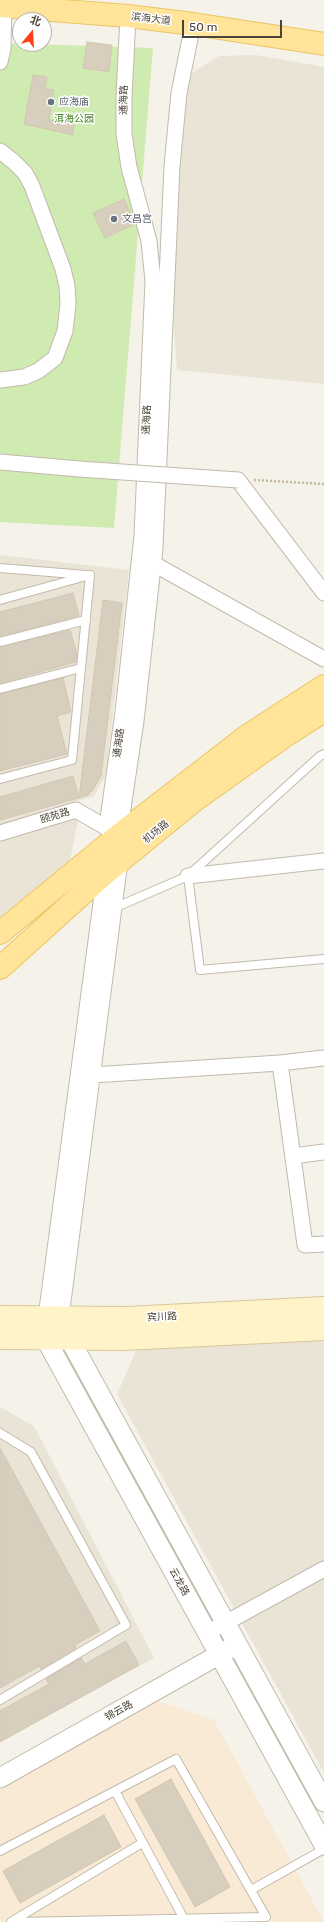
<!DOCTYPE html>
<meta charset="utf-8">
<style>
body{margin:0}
#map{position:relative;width:324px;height:1922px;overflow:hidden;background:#f5f2ea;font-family:Rubik,"Noto Sans SC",sans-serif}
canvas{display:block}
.north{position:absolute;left:12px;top:12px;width:40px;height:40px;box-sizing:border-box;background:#fff;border:1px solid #b7b4af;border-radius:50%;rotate:18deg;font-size:11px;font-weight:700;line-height:16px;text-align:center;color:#4a4337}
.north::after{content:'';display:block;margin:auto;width:14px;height:18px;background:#ff3f17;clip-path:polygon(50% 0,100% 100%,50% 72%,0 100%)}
.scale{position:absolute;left:182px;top:20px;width:100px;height:18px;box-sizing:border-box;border:2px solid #4a4337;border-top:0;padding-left:5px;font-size:12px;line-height:14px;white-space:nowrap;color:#4a4337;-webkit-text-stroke:3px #fff;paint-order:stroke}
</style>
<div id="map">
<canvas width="324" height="1922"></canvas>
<div class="north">北</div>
<div class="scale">50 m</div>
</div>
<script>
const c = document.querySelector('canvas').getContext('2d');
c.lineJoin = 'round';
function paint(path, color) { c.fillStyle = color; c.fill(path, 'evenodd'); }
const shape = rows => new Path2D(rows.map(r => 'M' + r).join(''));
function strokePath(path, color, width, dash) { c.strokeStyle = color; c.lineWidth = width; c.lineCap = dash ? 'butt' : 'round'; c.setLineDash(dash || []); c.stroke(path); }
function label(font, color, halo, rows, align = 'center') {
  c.font = font + ' Rubik,"Noto Sans SC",sans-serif'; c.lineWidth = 3; c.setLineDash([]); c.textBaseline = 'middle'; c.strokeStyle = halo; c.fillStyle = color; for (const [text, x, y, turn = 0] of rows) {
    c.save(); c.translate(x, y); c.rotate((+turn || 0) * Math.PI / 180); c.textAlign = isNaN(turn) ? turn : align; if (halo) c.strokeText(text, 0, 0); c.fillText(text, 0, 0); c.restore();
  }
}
const residential = shape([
 [256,55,324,67,324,384,177,370,172,302,177,103,192,73,219,56],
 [0,555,129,570,106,775,94,796,0,826],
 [81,806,70,860,0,918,0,830],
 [324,1341,324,1773,117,1394,137,1349],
 [0,1407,34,1426,154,1658,0,1742]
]);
const commercial = shape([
 [154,1700,214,1720,324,1922,0,1922,0,1785]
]);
const green = shape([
 [0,43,153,48,114,528,0,522]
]);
const building = shape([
 [87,42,112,45,109,72,83,68,87,42],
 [33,75,47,77,45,89,54,90,49,120,74,124,73,135,24,124,33,75],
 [124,199,135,224,105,238,93,213,124,199],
 [73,593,79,616,0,636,0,612,73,593],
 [103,600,122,603,101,776,92,791,88,795,79,798,103,600],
 [70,630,77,654,76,662,0,683,0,647,70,630],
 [63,678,71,712,57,716,67,754,0,771,0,694,63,678],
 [73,776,79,798,0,820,0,797,73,776],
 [0,1448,100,1631,78,1643,75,1646,76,1648,41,1669,39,1666,0,1688,0,1448],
 [126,1641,139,1665,0,1742,0,1711,49,1684,46,1679,81,1658,85,1664,126,1641],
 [171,1779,230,1887,195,1907,135,1799,171,1779],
 [104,1815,121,1847,20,1903,3,1871,104,1815]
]);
const path = shape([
 [254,480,324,484]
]);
const service = shape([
 [0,568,86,575],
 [0,600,90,575],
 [0,642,86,620],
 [0,689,81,668],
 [324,754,320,756,188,876,200,970,324,959],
 [0,779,72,760,90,575],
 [114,908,188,876],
 [0,1433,31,1452,126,1625,0,1700],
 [115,1791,184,1919],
 [0,1851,176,1759,266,1917,18,1922],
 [251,1890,324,1849],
 [11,1922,142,1843]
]);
const minor = shape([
 [0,62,3,48,4,6],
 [0,151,14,162,25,173,32,186,63,269,67,286,68,304,65,331,55,358,38,371,24,377,0,380],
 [0,462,79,469],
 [238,480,324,593],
 [145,559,324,659],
 [107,826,123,712,142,536,153,281,149,241,129,167,124,134,124,97,128,16],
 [0,833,76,810,119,835,136,721,155,548,172,166,179,93,193,24],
 [188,876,324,861],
 [280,1063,305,1245,324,1244],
 [92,1075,280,1063,324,1058],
 [293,1156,324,1152],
 [46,1317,105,873],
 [61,1317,120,861],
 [207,1633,324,1569]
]);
const tertiary = shape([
 [46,1326,45,1338,324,1845],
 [64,1326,69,1338,324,1802],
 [0,1778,229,1649]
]);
const secondary = shape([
 [0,1317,127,1318,324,1308],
 [0,1338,124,1339,324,1329]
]);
const primary = shape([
 [0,6,128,16,193,24,324,44],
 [0,933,119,835,247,736,324,686],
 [0,968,102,876,195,800,285,736,324,711]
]);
const minorBridge = shape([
 [79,469,238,480]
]);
const markers = [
 [51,102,4,"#6b7280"],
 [114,219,4,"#6b7280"]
];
const streetNames = [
 ["滨海大道",151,19,7],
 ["通海路",124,100,-89],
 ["通海路",147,420,-88],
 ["通海路",119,743,-83],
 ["颐苑路",55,816,-17],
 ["机场路",156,832,-39],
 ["宾川路",162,1317,-3],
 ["云龙路",179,1582,61],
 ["锦云路",119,1711,-29]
];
const worshipNames = [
 ["应海庙",59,102],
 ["文昌宫",122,219]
];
const parkNames = [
 ["洱海公园",74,119]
];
paint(residential, '#eae4d7');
paint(commercial, '#f8ead4');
paint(green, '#d0ebb1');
paint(building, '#d8cebe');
strokePath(building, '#d3c7b1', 1);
strokePath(service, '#c2baab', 10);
strokePath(minor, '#c2baab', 17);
strokePath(tertiary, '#c2baab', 21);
strokePath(secondary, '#d8c797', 24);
strokePath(primary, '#eac563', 24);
strokePath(path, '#c4b79c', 2.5, [2, 2]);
strokePath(service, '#fff', 8);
strokePath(minor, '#fff', 15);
strokePath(tertiary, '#fff', 19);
strokePath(secondary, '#fff3ca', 22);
strokePath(primary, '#ffe499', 22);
strokePath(minorBridge, '#c2baab', 17, []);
strokePath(minorBridge, '#fff', 15);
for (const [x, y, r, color] of markers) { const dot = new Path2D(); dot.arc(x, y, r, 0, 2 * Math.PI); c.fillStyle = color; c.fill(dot); strokePath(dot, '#fff', 1.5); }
label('10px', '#4a4337', '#fff', streetNames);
label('10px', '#5b616d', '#fff', worshipNames, 'left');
label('10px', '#468026', '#fff', parkNames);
</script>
